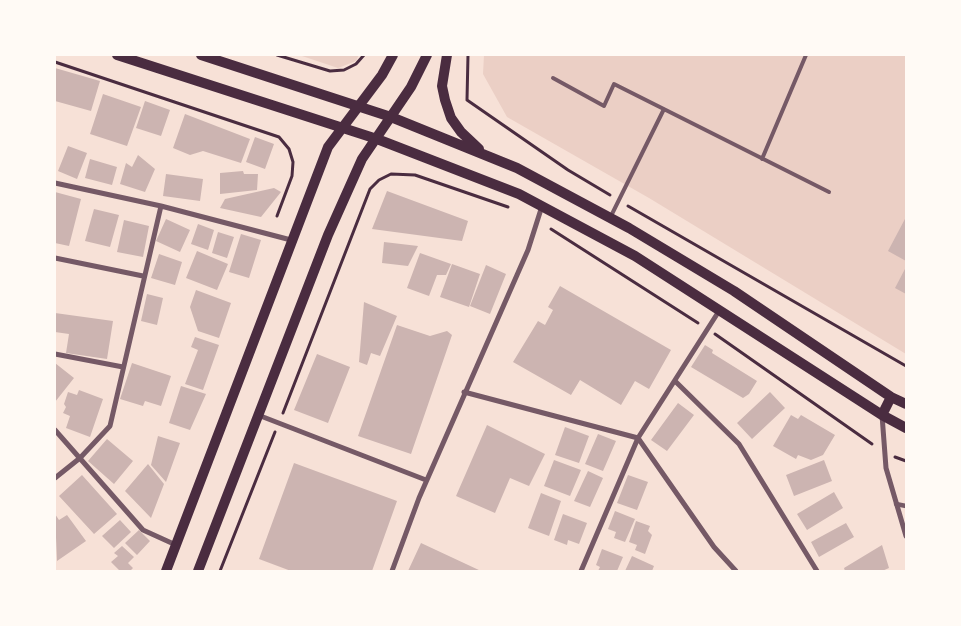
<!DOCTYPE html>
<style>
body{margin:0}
#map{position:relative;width:961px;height:626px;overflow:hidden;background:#f7e1d7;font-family:Karla,sans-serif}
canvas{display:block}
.frame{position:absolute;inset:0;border:56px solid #fffaf5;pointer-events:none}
</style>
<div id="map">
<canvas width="961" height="626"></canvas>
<div class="frame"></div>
</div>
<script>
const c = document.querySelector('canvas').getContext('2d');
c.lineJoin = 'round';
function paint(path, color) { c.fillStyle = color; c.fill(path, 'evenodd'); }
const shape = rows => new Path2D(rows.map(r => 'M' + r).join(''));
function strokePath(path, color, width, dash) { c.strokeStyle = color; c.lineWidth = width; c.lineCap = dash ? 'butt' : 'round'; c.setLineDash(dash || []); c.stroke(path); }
const green = shape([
 [299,55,359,55,356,61,338,68],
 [484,55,906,55,906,354,649,198,507,117,483,74]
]);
const building = shape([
 [55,68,100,81,91,111,55,101],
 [103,94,141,107,127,146,90,134],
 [145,101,170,110,161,136,136,128],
 [185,114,250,139,241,163,203,151,190,155,173,148],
 [255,137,274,144,265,169,246,162],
 [68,146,87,153,77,179,58,171],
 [138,155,155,169,145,192,120,184,126,163,132,167],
 [90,159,117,167,112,185,85,178],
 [243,171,244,174,258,174,257,190,220,194,220,173],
 [166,174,203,179,200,201,163,196],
 [274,188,281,192,261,217,220,208,225,199],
 [387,191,468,221,462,241,372,229],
 [55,192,81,199,69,246,55,243],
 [94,209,119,215,110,247,85,241],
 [906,217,906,261,888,251],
 [166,219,190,230,180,252,156,241],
 [124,220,149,226,143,257,117,252],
 [198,224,214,230,208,250,191,244],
 [218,232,234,237,227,258,212,253],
 [241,234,261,240,249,278,229,272],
 [384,242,418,246,408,266,382,263],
 [197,251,228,264,217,290,186,278],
 [420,253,451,264,446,275,437,275,429,296,407,288],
 [159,254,182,262,175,285,151,278],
 [452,264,480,274,469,307,440,297],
 [486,265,506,274,490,314,470,306],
 [906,267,906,294,895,288],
 [560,286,671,350,649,389,635,381,621,405,580,380,571,395,513,362,538,321,545,325,553,310,548,307],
 [196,290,231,303,219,338,198,331,190,307],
 [147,294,163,298,157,325,141,321],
 [364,302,397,316,380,356,371,353,367,365,359,362],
 [55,313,113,321,107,359,66,353,69,334,55,332],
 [397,325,430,336,447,331,452,335,411,454,358,436],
 [195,337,219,345,203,390,185,384,198,350,191,347],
 [705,345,713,350,712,353,757,381,749,394,743,398,691,367],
 [317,354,350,367,328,423,294,410],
 [55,363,74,378,55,402],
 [132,363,171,376,161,406,145,401,143,406,120,399],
 [181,386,206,394,190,430,169,423],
 [79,390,103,399,90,437,66,428,70,416,63,413,66,407,64,404,68,392,77,395],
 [770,392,785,408,752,439,737,423],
 [678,403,694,415,667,451,651,440],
 [791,415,798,419,801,415,835,435,823,455,811,460,798,455,796,459,773,446],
 [487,425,545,454,529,486,510,478,495,513,456,496],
 [565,427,589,436,579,463,555,455],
 [598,434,616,441,603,471,585,464],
 [158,436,180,443,166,482,151,465],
 [107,439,133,461,114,484,88,461],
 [554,460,581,470,570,496,544,486],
 [824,460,832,481,794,496,786,475],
 [294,463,397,501,372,571,291,571,259,559],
 [148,464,164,484,151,518,125,491],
 [588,471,603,478,590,507,574,501],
 [82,475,117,514,94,534,59,496],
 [628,475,648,482,637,510,617,503],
 [834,492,843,508,807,530,797,514],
 [541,493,561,501,549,536,528,528],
 [615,511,635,519,625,542,614,538,616,532,608,529],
 [55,514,59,520,67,515,86,541,57,561],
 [563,514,587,523,579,544,568,540,567,545,554,540],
 [120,520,131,532,114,548,102,536],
 [636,521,650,526,648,531,652,535,645,554,635,550,637,545,629,542],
 [846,523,854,537,819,557,811,542],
 [139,530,150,541,137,555,125,543],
 [421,543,481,571,408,571],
 [882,545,889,568,882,571,845,571,844,568],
 [122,546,134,557,128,563,133,568,130,571,120,571,111,562,118,556,114,553],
 [602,549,623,557,617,571,598,571,600,567,596,565],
 [632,556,654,566,652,571,625,571]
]);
const path = shape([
 [277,55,330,71,344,70,356,64,364,55],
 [468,55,467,100,568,170,610,195],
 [55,62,279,137,289,149,293,162,292,176,277,216],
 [628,206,906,366],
 [551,229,698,323],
 [715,334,872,444],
 [283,413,370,189,379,180,391,174,415,175,508,207],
 [895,457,906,461],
 [220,571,275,432]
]);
const service = shape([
 [553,78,604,106,614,84,829,192],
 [762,159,806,55],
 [611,216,664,109]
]);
const pedestrian = shape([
 [896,504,906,506]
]);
const minor = shape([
 [55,183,161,206,291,240],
 [55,258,143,276],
 [55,354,123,367],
 [675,381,739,444,817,571],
 [464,392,638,438],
 [258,415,426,480],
 [882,415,886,468,906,536],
 [55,430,143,530,176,545],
 [638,438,714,547,736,571],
 [55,478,80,458,110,426,161,206],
 [392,571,419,498,528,250,542,206],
 [581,571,638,438,719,311]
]);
const secondary = shape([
 [117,55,377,139,519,194,635,256,882,415,906,428],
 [201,55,391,117,517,168,629,228,734,291,891,397,906,404],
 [447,55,442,86,445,100,451,118,461,132,479,149],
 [882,415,891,397],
 [166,571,328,147,382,75,393,55],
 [198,571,328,235,362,159,411,87,427,55]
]);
paint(green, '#ebcfc5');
paint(building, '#ccb4b1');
strokePath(path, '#4a2c40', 3);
strokePath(service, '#755966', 4);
strokePath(pedestrian, '#755966', 4.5);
strokePath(minor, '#755966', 5);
strokePath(secondary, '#4a2c40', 10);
</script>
